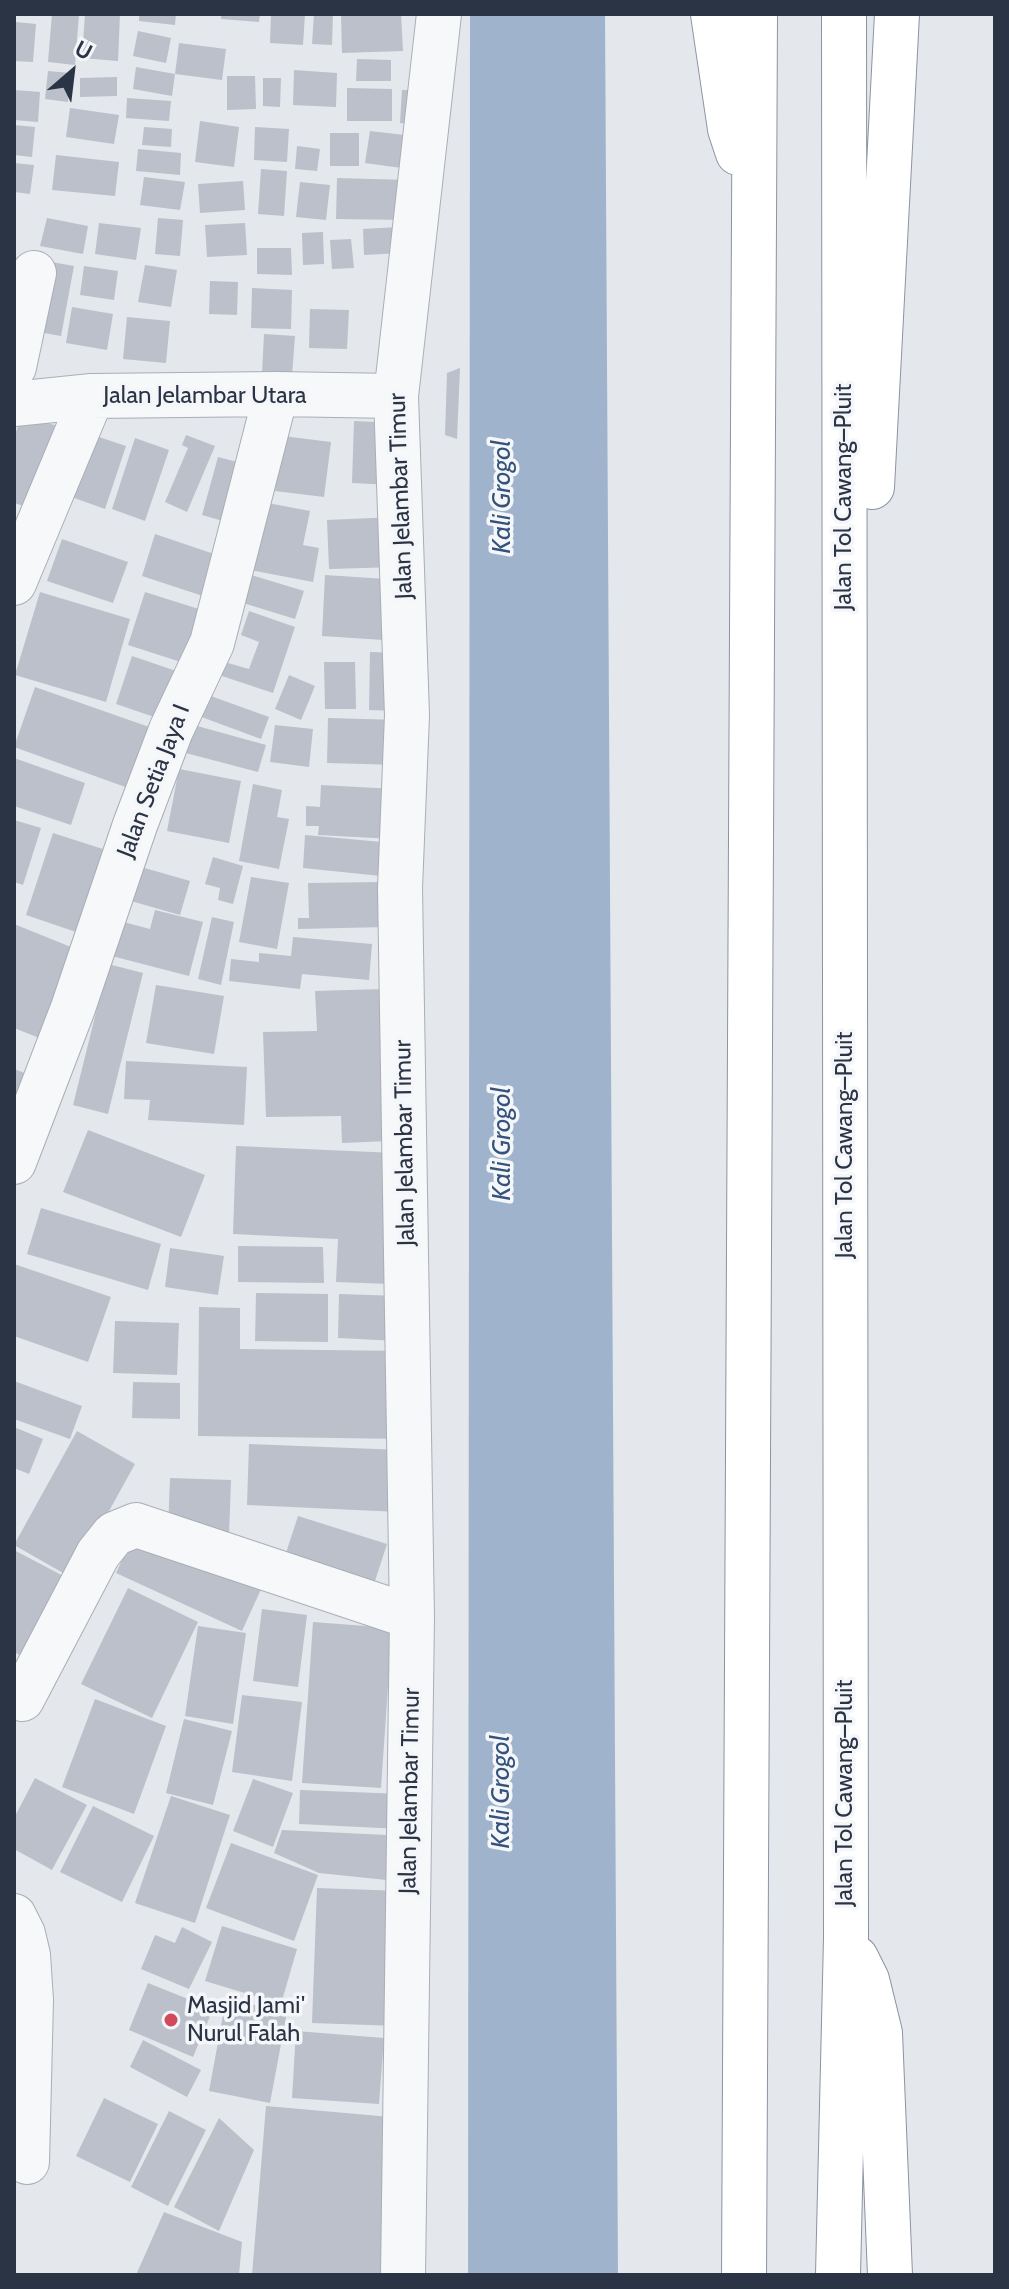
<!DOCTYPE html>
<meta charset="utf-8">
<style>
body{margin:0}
#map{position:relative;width:1009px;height:2289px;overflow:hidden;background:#e4e7ec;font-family:Cabin,sans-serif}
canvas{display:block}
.frame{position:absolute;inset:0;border:16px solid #2b3445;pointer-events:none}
.north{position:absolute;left:32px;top:32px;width:80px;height:80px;-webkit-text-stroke:6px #f4f6f9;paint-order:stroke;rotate:28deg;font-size:22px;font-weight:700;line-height:32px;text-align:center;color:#2b3445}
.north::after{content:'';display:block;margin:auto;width:28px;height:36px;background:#2b3445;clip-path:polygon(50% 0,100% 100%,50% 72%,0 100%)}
</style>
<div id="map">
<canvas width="1009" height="2289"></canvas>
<div class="frame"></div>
<div class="north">U</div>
</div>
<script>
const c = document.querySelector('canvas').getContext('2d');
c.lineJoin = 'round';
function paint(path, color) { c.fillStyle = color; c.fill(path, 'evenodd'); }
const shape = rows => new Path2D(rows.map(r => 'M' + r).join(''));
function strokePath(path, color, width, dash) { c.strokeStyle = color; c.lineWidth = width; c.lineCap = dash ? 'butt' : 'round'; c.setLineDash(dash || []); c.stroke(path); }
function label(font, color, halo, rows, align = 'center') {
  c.font = font + ' Cabin,sans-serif'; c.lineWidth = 7; c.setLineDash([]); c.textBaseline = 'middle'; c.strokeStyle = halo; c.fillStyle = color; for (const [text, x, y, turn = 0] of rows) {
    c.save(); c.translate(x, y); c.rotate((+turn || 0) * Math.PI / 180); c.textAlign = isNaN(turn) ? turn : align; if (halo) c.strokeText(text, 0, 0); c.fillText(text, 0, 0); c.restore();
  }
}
const water = shape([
 [470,14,605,14,618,2275,468,2275]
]);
const building = shape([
 [52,14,79,14,75,65,48,62],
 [85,14,120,14,118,61,82,58],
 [139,14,176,14,175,25,139,21],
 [221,14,260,14,259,22,221,19],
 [271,14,305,14,303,45,270,43],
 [314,14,333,14,332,45,312,44],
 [341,14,401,14,403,51,342,53],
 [16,22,36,24,33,62,14,61],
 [138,31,171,38,166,63,133,56],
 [179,43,226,49,222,80,175,74],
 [357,59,391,60,391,81,356,81],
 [136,67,175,74,172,96,133,89],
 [294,70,337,73,336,107,293,105],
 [48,71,70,73,68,102,45,99],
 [227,76,255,76,256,109,227,110],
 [117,77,117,96,80,97,80,78],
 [263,78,281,78,280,107,263,106],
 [347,88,392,89,392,121,347,121],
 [14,90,40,92,38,122,14,120],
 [402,90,425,90,423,125,400,123],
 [127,98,171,101,169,121,126,118],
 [70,108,119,115,114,144,66,137],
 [200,121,239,127,234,167,195,162],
 [14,125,35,127,32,157,14,155],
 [144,127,172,129,171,147,142,145],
 [255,127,289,129,287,162,254,160],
 [370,131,413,136,409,169,365,163],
 [330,133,359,133,359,166,330,166],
 [297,146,320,149,317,171,295,169],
 [138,149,181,153,180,175,136,171],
 [56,155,119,162,115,196,52,190],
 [14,163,34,165,30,194,14,192],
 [261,169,287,171,284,216,258,214],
 [144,177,185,182,180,210,140,205],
 [337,178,409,180,408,220,336,219],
 [243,181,245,210,200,213,198,184],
 [300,182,330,185,326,220,296,217],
 [47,218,88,226,83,254,40,246],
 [158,218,183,220,180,256,155,254],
 [99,223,141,228,136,260,95,254],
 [245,223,247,255,207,257,205,225],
 [399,227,401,253,364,255,363,229],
 [323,232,324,264,303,265,302,233],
 [351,239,354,268,332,269,330,240],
 [257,248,291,248,292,275,257,274],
 [46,261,74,266,61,336,33,331],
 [145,265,177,270,171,307,138,302],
 [84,266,118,271,114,300,80,295],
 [210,281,238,282,237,315,209,314],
 [252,288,292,290,291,329,251,328],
 [72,307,113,314,107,350,66,343],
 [310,309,349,310,347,349,309,348],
 [127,317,170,321,166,363,123,359],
 [264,334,295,336,292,375,262,373],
 [460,368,457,439,445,435,447,373],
 [22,414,60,427,34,509,14,503,14,438],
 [354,421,395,423,393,485,352,483],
 [87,433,126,446,105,509,66,495],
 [186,435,215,446,187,512,165,502,188,448,182,445],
 [283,436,331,442,324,497,275,491],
 [135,438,169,450,145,521,112,509],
 [218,457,253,466,237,525,202,515],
 [257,501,310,511,303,545,319,548,313,582,245,569],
 [395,517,397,567,329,569,327,520],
 [155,534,223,557,209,598,142,576],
 [62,539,128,562,113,603,47,581],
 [238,571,304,591,295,619,230,599],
 [325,575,402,580,399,641,322,636],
 [40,592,130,619,106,702,15,675],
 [145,592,205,611,187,664,128,645],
 [249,611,295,627,273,693,219,675,221,661,249,669,259,642,241,635],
 [370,652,403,653,402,711,369,710],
 [132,656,182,673,166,721,116,704],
 [324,662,355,662,356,709,325,709],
 [289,675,315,686,301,720,275,709],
 [35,687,152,728,131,789,14,747],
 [197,691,269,717,261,739,188,712],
 [328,718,400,720,399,765,327,763],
 [190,724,266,745,258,772,182,752],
 [275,725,313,729,309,767,270,762],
 [14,758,85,783,71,825,14,806],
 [179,769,241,781,229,843,167,831],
 [253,784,282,790,277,817,289,819,279,869,239,861],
 [321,785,395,789,393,839,318,835,319,826,306,826,306,806,320,807],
 [14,820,41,828,23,885,14,882],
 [53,833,106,850,79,933,26,915],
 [305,835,382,842,381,876,303,868],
 [213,857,243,866,233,904,218,900,220,888,205,884],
 [134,865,190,881,180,915,124,899],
 [251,877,289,883,277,949,239,942],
 [384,882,385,927,298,929,298,918,309,918,308,883],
 [155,910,203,922,189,976,108,955,116,920,150,929],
 [212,917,234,922,221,985,198,979],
 [14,924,76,949,42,1039,14,1028],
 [293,937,372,944,369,980,302,974,300,989,229,981,231,959,259,962,259,953,291,956],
 [108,964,143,973,108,1114,73,1105],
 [156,985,224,996,214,1054,146,1043],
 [384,989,389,1141,342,1143,341,1116,266,1117,263,1032,317,1031,315,991],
 [126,1061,247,1067,244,1125,148,1120,150,1100,124,1099],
 [14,1069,35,1077,14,1128],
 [88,1130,205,1175,181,1237,63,1192],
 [236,1146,395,1153,391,1284,336,1282,338,1239,233,1234],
 [41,1208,161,1244,148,1290,27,1254],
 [238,1246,323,1247,324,1283,238,1282],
 [170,1248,224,1256,218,1295,165,1287],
 [14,1264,111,1297,88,1362,14,1336],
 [256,1293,328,1294,328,1342,255,1341],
 [339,1294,400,1296,398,1341,338,1338],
 [199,1307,240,1308,240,1349,405,1351,404,1439,198,1436],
 [115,1321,179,1323,177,1375,113,1373],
 [14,1381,82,1406,70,1439,14,1419],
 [133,1382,180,1383,180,1419,132,1418],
 [14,1427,43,1439,29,1474,14,1468],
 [77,1431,135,1464,72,1578,14,1545],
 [249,1444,401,1450,400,1512,247,1505],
 [170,1478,231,1480,229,1535,168,1532],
 [298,1516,387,1544,374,1584,285,1556],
 [136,1530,262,1587,242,1631,116,1573],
 [14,1550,69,1579,27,1659,14,1652],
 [128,1588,198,1622,152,1718,81,1684],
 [262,1609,307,1615,298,1687,253,1681],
 [313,1622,392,1628,381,1788,302,1783],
 [198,1626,246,1633,233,1724,185,1716],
 [242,1695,302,1702,292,1781,232,1772],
 [95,1699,166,1726,134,1814,62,1787],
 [184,1719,232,1731,213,1805,166,1793],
 [35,1778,87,1805,52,1870,14,1849,14,1818],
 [253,1779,293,1793,273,1847,233,1831],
 [300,1790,402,1794,401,1829,299,1824],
 [171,1796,230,1815,195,1923,135,1903],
 [93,1806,154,1836,122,1902,60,1872],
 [282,1830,408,1836,406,1882,319,1873,274,1853],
 [231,1843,318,1875,294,1941,206,1908],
 [317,1888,402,1891,398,2026,312,2023],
 [222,1926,297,1949,281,2004,205,1981],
 [182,1927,212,1942,189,1989,141,1969,155,1935,175,1943],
 [148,1983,213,2009,193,2057,129,2030],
 [226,1999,287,2012,270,2103,209,2091],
 [296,2031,384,2038,379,2104,292,2098],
 [143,2040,201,2070,187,2097,130,2067],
 [104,2098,158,2124,130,2182,76,2156],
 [266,2106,402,2118,390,2275,252,2275],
 [169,2111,206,2130,168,2206,131,2187],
 [219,2118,254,2150,219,2231,174,2207],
 [164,2212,242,2242,239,2275,136,2275]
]);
const minor = shape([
 [14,367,34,273],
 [14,404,92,396,276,394,396,396],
 [14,583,92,396],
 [14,1162,73,1008,135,825,171,730,212,643,276,394],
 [22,1699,98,1554,114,1534,136,1525,412,1617],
 [14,1916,23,1934,28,1955,31,2000,27,2162],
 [403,2275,412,1617,400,888,407,715,396,396,439,14]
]);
const highway = shape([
 [713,14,730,129,738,153],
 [872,487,897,14],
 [856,1958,867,1980,880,2033,890,2275],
 [744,2275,755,14],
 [838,2275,846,1938,844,14]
]);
const markers = [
 [171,2020,8,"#d1495b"]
];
const streetNames = [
 ["Jalan Jelambar Utara",205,396],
 ["Jalan Jelambar Timur",401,496,-92],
 ["Jalan Tol Cawang–Pluit",844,497,-90],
 ["Jalan Setia Jaya I",154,781,-69],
 ["Jalan Jelambar Timur",405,1143,-91],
 ["Jalan Tol Cawang–Pluit",845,1145,-90],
 ["Jalan Jelambar Timur",410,1791,-89],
 ["Jalan Tol Cawang–Pluit",845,1793,-90]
];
const poiNames = [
 ["Masjid Jami'",187,2006],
 ["Nurul Falah",187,2034]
];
const waterNames = [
 ["Kali Grogol",502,497,-90],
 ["Kali Grogol",502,1144,-90],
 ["Kali Grogol",501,1792,-90]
];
paint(water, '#9fb4cc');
paint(building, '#bbc0ca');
strokePath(minor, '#a9aeb7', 46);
strokePath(highway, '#8b94a3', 46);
strokePath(minor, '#f7f8fa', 44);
strokePath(highway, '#fff', 44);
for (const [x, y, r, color] of markers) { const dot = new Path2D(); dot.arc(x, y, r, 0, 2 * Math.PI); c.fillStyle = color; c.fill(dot); strokePath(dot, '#f4f6f9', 3); }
label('24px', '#2b3445', '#f4f6f9', streetNames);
label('24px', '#2b3445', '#f4f6f9', poiNames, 'left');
label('italic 26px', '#34527a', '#f4f6f9', waterNames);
</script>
